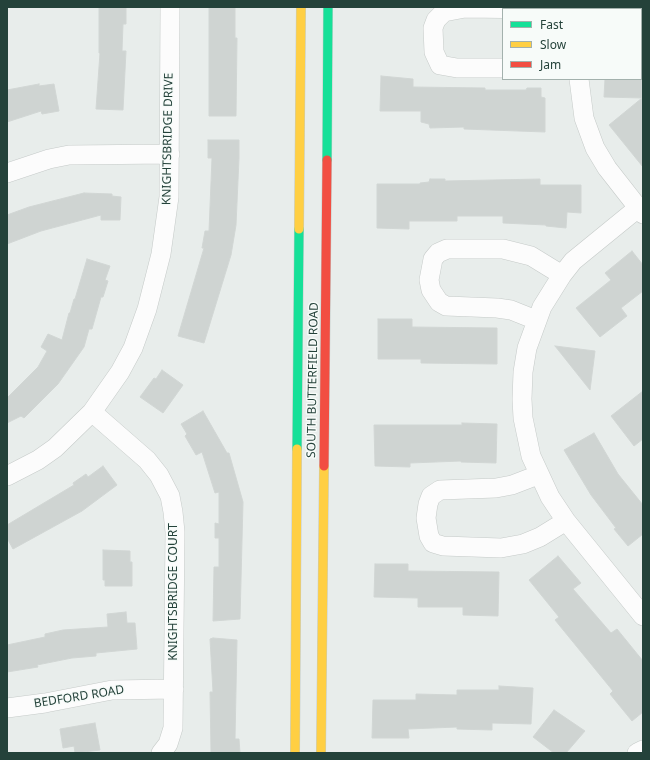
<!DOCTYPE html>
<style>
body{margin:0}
#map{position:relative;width:650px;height:760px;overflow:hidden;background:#e8edeb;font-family:"Noto Sans",sans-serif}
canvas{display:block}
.frame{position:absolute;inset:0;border:8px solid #24423a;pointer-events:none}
.legend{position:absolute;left:502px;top:8px;width:140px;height:72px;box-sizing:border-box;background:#f7fbf9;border:1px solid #a3b1ad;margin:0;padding:5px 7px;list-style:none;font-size:12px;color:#24423a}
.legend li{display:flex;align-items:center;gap:8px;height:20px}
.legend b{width:20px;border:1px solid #a3b1ad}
</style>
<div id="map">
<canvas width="650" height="760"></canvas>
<div class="frame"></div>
<ul class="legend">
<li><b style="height:5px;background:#16e098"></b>Fast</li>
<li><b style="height:5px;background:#ffcf43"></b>Slow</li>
<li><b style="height:5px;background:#f24e42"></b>Jam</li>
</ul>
</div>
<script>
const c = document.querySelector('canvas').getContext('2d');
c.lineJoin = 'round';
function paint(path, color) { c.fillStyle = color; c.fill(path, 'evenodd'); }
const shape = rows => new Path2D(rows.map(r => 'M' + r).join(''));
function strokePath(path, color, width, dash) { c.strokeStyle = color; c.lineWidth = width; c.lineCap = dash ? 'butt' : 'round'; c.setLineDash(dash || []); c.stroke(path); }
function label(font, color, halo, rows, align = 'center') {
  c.font = font + ' "Noto Sans",sans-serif'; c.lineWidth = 3; c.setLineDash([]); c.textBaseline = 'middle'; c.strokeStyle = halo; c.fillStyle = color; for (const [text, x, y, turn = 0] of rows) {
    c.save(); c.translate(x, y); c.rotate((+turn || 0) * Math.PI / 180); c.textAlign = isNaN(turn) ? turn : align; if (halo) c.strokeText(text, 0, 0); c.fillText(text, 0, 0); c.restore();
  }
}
const building = shape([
 [99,7,126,7,126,24,123,24,122,51,126,51,123,110,96,109,100,53,99,53,99,7],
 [209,7,235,7,235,38,237,38,236,116,209,116,209,7],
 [381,76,413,79,413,87,485,88,485,90,526,90,527,88,541,88,541,97,545,98,545,132,464,129,464,127,430,128,429,124,421,122,421,111,380,111,381,76],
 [605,79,643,79,643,167,609,125,642,98,604,97,605,79],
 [39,84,39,86,54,84,59,111,42,114,41,111,7,122,7,90,39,84],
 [208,140,239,140,239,158,236,225,231,255,204,343,178,336,204,248,202,248,205,231,209,231,212,158,208,158,208,140],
 [430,179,445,179,445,181,540,179,540,185,581,185,581,213,567,212,566,228,546,226,546,225,503,223,503,216,457,216,457,221,409,221,409,229,377,228,377,184,420,184,420,183,429,182,430,179],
 [84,193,112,194,112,196,121,197,120,220,101,220,101,215,41,231,7,244,7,215,29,207,84,193],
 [632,251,643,265,643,291,621,308,627,316,600,337,576,308,611,280,605,273,632,251],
 [87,259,110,266,105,280,108,281,103,297,101,297,92,329,89,329,84,347,58,384,24,418,21,416,7,423,7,398,38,367,47,351,41,347,48,334,62,340,69,313,70,313,74,299,75,299,87,259],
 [378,319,412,319,412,327,497,328,497,364,421,363,421,359,378,359,378,319],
 [555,346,595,351,590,390,555,346],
 [162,370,183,385,163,413,140,397,154,378,156,379,162,370],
 [643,391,643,439,634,446,611,416,643,391],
 [203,411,227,453,229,453,243,502,240,619,213,621,214,567,219,567,219,538,215,538,215,523,219,524,219,492,215,493,202,452,196,455,185,436,187,434,181,424,203,411],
 [462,423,497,424,496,463,461,462,461,461,410,463,410,467,375,466,374,425,462,425,462,423],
 [594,433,618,474,643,505,643,534,628,546,614,529,616,528,591,495,564,450,594,433],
 [103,466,117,485,82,511,13,549,7,538,7,525,74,485,73,483,86,474,88,477,103,466],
 [103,550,130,551,130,562,132,562,132,586,105,586,105,580,103,580,103,550],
 [558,556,581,583,573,589,611,633,617,629,643,661,643,712,632,721,610,694,613,691,555,620,559,617,529,580,558,556],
 [375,564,408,564,408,571,499,572,498,616,463,615,463,607,418,607,418,598,374,597,375,564],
 [126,612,127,623,135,623,137,649,96,653,96,656,72,658,37,665,38,667,7,672,7,645,45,637,45,634,63,630,108,627,107,614,126,612],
 [213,638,237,640,235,739,239,739,240,753,211,752,210,692,213,692,210,639,213,638],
 [499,686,533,688,531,724,492,723,492,730,457,729,457,727,408,729,409,738,372,738,373,700,416,700,416,694,457,695,457,690,499,690,499,686],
 [554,710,585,731,566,753,554,753,533,737,554,710],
 [95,723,100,750,75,753,74,746,63,748,60,729,95,723]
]);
const street = shape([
 [580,9,580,7],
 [503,68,457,68,440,65,434,52,433,28,436,20,444,12,465,8,543,9],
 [579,79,584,118,595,148,607,168,643,214],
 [7,173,49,159,69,155,170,154],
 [638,208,573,261,562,275,542,307,527,348,523,372,522,399,523,418,531,456,550,497,566,521,643,616],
 [536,320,511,310,497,308,446,306,439,302,431,290,429,280,433,259,438,253,447,249,503,249,531,256,562,275],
 [92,412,147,460,159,475,170,496,173,512,175,532,173,728,168,744,161,753],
 [538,475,512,485,496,488,440,490,431,496,428,504,426,518,429,536,433,543,443,546,501,548,523,544,540,537,566,521],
 [7,476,38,460,55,448,92,412,120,372,133,348,147,309,161,254,169,197,170,7],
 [7,708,45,703,112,690,174,689],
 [637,753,643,750]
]);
const fast = shape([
 [327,160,328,7],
 [297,449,299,229]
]);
const slow = shape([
 [299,229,301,7],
 [295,753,297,449],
 [321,753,324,466]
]);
const jam = shape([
 [324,466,327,160]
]);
const streetNames = [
 ["KNIGHTSBRIDGE DRIVE",168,139,-89],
 ["SOUTH BUTTERFIELD ROAD",313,380,-89],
 ["KNIGHTSBRIDGE COURT",174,592,-90],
 ["BEDFORD ROAD",79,697,-9]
];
paint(building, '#cfd4d2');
strokePath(building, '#d1d6d4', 1);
strokePath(street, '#c5cac8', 20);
strokePath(fast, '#c3cbc8', 10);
strokePath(slow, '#c3cbc8', 10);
strokePath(jam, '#c3cbc8', 10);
strokePath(street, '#fcfcfc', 19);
strokePath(fast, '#16e098', 9);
strokePath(slow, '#ffcf43', 9);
strokePath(jam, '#f24e42', 9);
label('12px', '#24423a', '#f7fbf9', streetNames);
</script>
